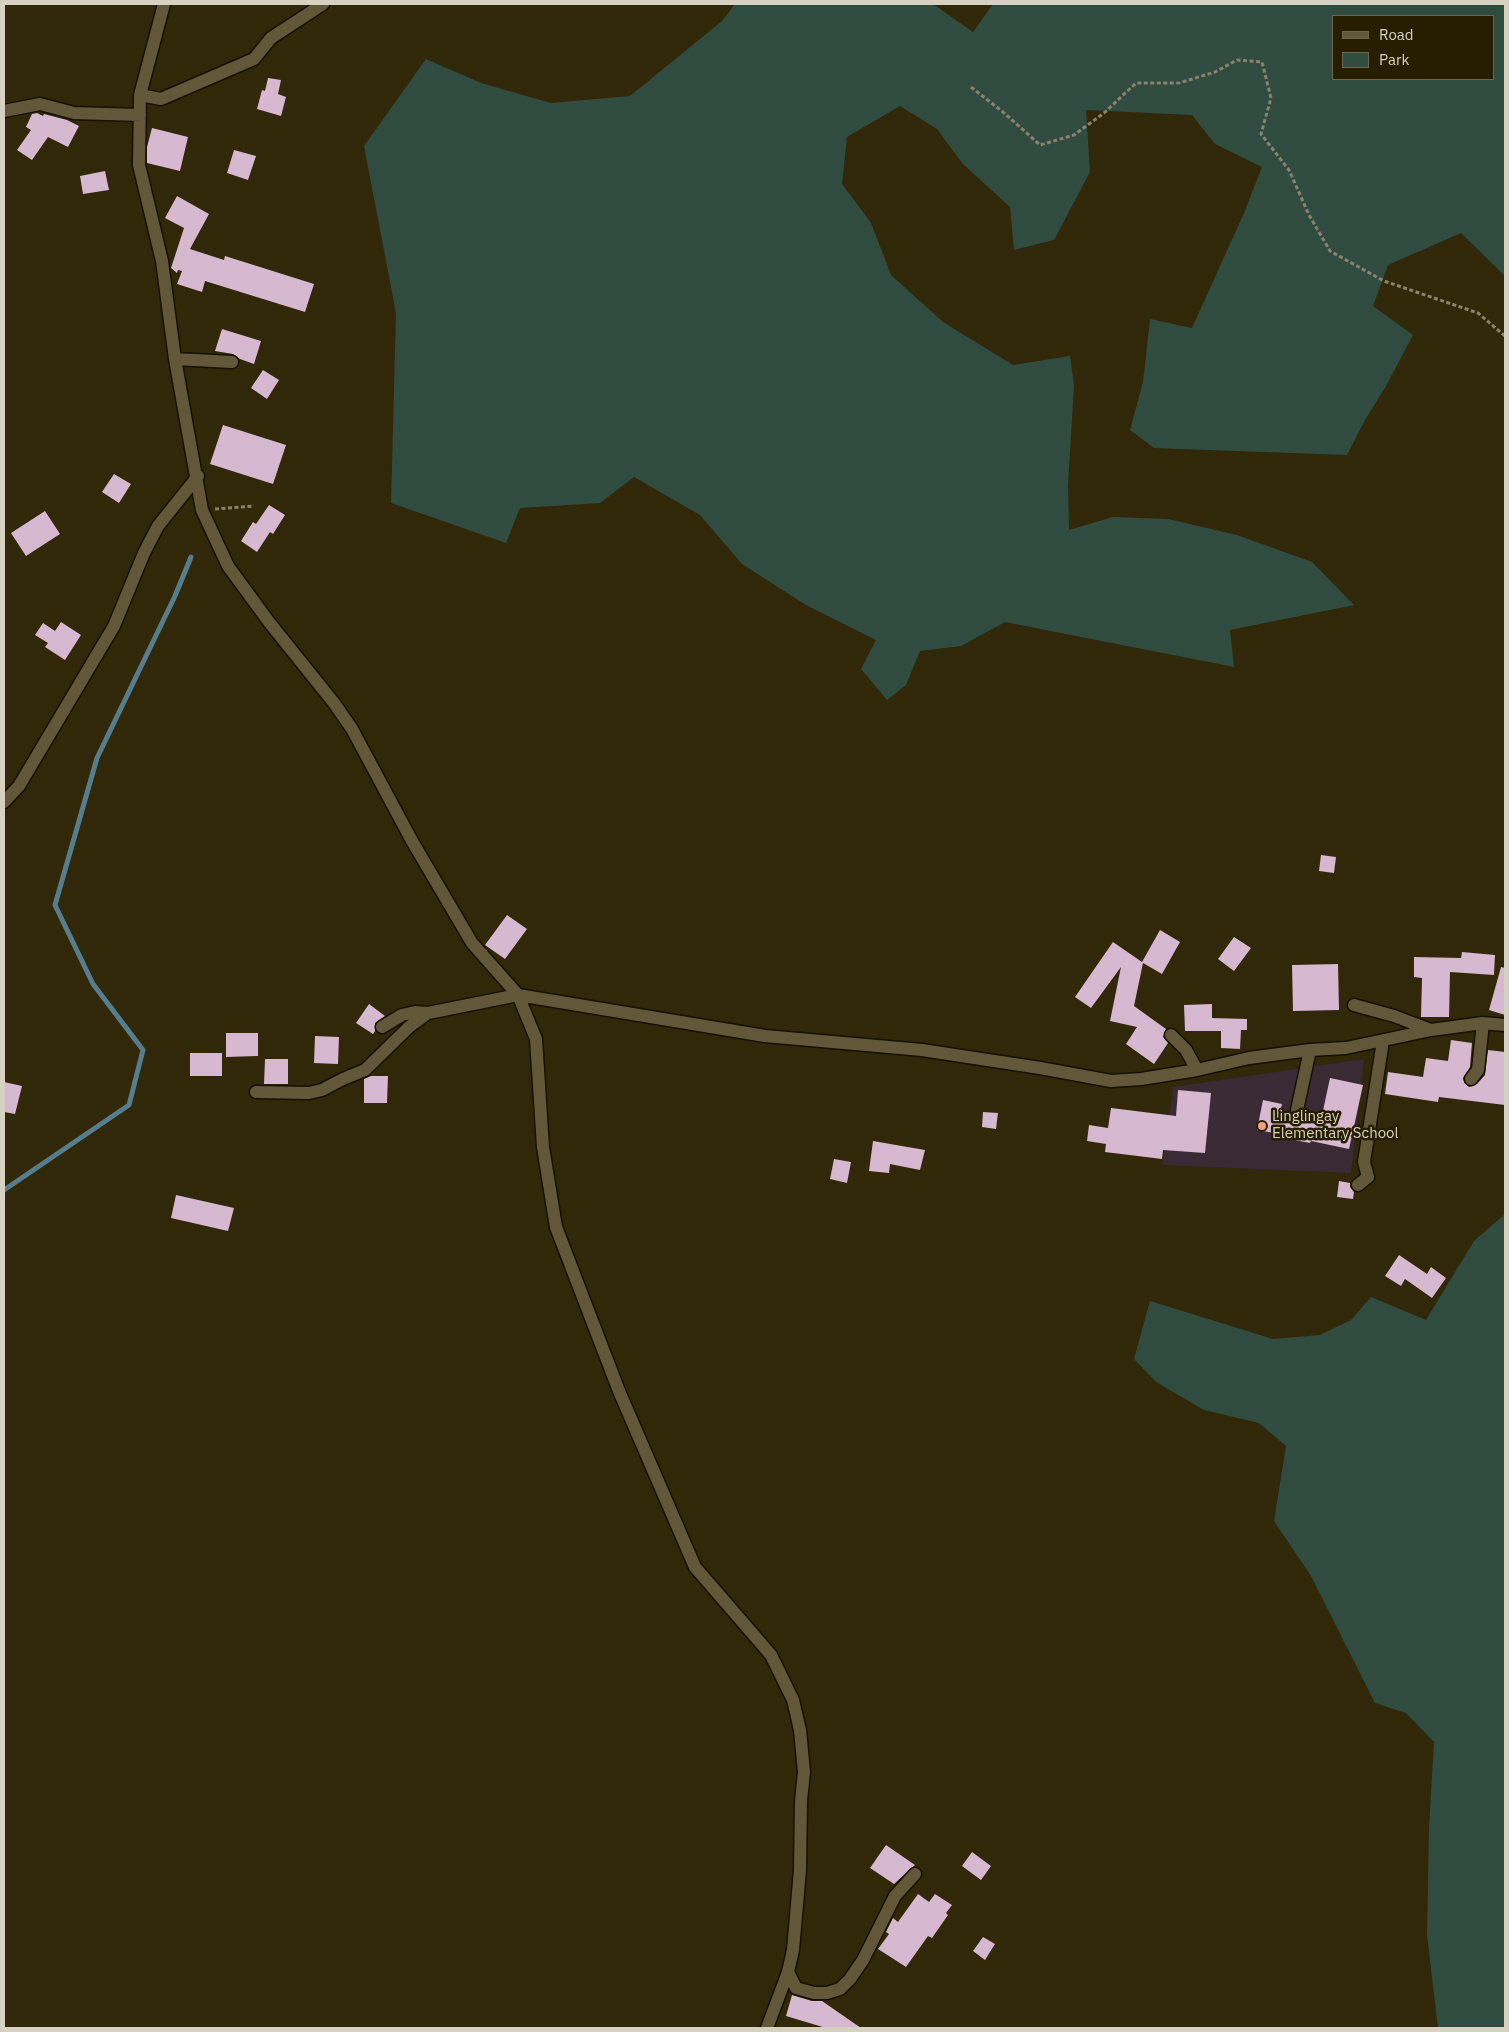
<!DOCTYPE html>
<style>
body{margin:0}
#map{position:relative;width:1509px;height:2032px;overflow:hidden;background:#312709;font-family:"IBM Plex Sans",sans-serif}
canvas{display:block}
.frame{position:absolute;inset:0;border:5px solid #d7d1c1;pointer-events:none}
.legend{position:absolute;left:1332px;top:15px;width:162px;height:65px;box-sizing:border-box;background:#271e01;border:1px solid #6d664e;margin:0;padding:6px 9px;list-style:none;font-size:15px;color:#d7d1c1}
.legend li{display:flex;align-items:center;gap:10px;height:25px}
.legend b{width:25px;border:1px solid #6d664e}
</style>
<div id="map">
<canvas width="1509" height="2032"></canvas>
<div class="frame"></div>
<ul class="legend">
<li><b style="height:6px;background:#625739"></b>Road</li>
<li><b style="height:14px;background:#304c40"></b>Park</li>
</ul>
</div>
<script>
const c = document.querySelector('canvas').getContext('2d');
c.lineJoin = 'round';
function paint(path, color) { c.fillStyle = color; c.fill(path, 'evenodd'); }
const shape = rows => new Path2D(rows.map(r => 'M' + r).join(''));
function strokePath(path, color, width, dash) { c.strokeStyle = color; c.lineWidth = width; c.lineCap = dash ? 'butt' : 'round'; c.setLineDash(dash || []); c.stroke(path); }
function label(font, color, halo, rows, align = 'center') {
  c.font = font + ' "IBM Plex Sans",sans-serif'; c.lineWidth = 5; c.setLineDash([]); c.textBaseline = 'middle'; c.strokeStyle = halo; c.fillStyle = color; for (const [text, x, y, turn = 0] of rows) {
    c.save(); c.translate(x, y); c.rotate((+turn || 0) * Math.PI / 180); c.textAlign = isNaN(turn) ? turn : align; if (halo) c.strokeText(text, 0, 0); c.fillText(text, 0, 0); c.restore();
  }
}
const education = shape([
 [1364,1059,1351,1173,1163,1165,1173,1087]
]);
const green = shape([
 [735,4,933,4,973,32,993,4,1505,4,1505,276,1461,233,1388,265,1373,306,1413,335,1386,386,1365,420,1347,455,1154,448,1130,430,1143,382,1150,319,1192,328,1244,213,1262,167,1215,144,1192,115,1086,110,1090,172,1054,240,1014,250,1010,207,963,164,937,129,900,106,847,137,842,184,871,223,891,275,943,322,1013,365,1070,356,1074,386,1068,485,1069,530,1113,517,1168,519,1237,535,1312,562,1354,605,1230,630,1234,667,1005,622,961,646,920,651,906,685,887,700,861,669,876,640,806,605,742,564,700,515,634,477,600,503,520,508,506,543,391,503,396,313,364,146,426,59,481,83,551,103,630,96,722,21],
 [1333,16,1493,16,1493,79,1333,79],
 [1505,1214,1505,2028,1438,2028,1427,1935,1429,1827,1434,1742,1406,1713,1375,1703,1311,1576,1274,1521,1286,1446,1259,1423,1204,1410,1156,1382,1134,1359,1150,1301,1273,1339,1320,1335,1351,1320,1371,1297,1426,1320,1474,1241]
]);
const stream = shape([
 [4,1190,129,1105,143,1050,93,984,55,905,97,758,175,596,191,557]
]);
const building = shape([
 [268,78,281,80,278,94,286,97,281,116,257,109,262,90,265,91],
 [37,113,43,116,44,114,67,120,79,126,68,147,48,137,32,160,17,150,31,130,26,127,32,114],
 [152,128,188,137,180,171,147,163,147,147],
 [234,150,256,156,248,180,227,173],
 [105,171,109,190,83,194,80,176],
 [177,196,209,214,190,249,224,260,225,256,314,284,305,312,205,281,202,292,177,284,182,271,178,270,177,273,171,268,184,228,165,218],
 [222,329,261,341,254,364,240,359,233,354,215,351],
 [263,370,279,380,267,399,251,388],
 [223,425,286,445,273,484,210,464],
 [114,474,131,484,119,503,102,492],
 [269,505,285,515,273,534,270,532,257,552,241,541,253,522,256,524],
 [45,511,60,534,26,556,11,533],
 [61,622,81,635,65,660,45,647,48,643,35,635,43,623,55,631],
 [1321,855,1336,857,1334,873,1319,871],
 [507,915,527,929,505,959,485,945],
 [1160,930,1180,942,1162,974,1143,963,1134,1006,1166,1029,1163,1037,1168,1043,1154,1064,1126,1044,1137,1027,1110,1021,1121,967,1091,1008,1075,997,1113,942,1142,962],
 [1234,937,1251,948,1234,971,1218,959],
 [1462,952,1495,955,1494,975,1450,972,1449,1017,1421,1017,1422,978,1414,977,1414,957,1461,958],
 [1338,964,1339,1010,1293,1011,1292,965],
 [1501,967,1505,968,1505,1015,1489,1010],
 [369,1004,385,1016,375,1023,375,1031,373,1034,356,1023],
 [1212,1004,1212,1018,1247,1019,1247,1030,1241,1030,1240,1049,1221,1048,1221,1031,1185,1031,1184,1005],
 [226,1033,258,1033,258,1056,226,1057],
 [315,1036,339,1037,338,1064,314,1063],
 [1451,1040,1472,1043,1470,1067,1463,1078,1464,1082,1469,1087,1477,1084,1485,1075,1488,1050,1505,1052,1505,1105,1439,1097,1438,1102,1385,1094,1388,1072,1423,1077,1426,1058,1448,1061],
 [190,1053,222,1053,222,1076,190,1076],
 [265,1059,288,1059,288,1084,264,1084],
 [371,1076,388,1076,387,1103,364,1103,364,1079],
 [1330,1078,1363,1085,1349,1149,1311,1141,1310,1143,1279,1137,1280,1134,1257,1130,1263,1100,1282,1104,1280,1113,1291,1115,1296,1118,1301,1117,1321,1120],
 [4,1082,22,1086,15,1114,4,1112],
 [1178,1090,1211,1093,1205,1153,1163,1150,1162,1159,1105,1152,1106,1144,1087,1141,1089,1125,1108,1128,1111,1108,1176,1116],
 [983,1112,998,1113,996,1129,982,1127],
 [873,1141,925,1150,920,1170,890,1164,889,1173,869,1171],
 [834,1159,851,1162,847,1183,830,1179],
 [1339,1181,1350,1183,1350,1187,1354,1192,1353,1199,1337,1197],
 [176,1195,234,1208,228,1231,171,1218],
 [1399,1255,1427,1274,1431,1267,1446,1278,1432,1298,1405,1279,1401,1286,1385,1276],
 [886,1845,915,1865,894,1884,870,1868],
 [972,1852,991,1866,981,1880,962,1866],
 [918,1894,929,1902,935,1894,952,1905,946,1913,948,1915,932,1938,928,1936,906,1967,878,1949,889,1934,886,1932,893,1918,898,1922],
 [983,1937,995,1944,985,1960,973,1951],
 [792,1995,812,2001,822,2001,861,2028,826,2028,786,2016]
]);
const path = shape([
 [971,87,1003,112,1040,145,1074,135,1104,113,1136,83,1179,83,1215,72,1237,60,1262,62,1271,98,1261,134,1289,170,1309,215,1330,251,1384,281,1478,313,1505,336],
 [215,509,254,506]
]);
const minor = shape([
 [164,4,140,95,139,165,162,261,175,359,202,510,228,566,269,622,334,703,352,729,412,841,472,943,518,995,765,1036,922,1050,1040,1068,1111,1081,1141,1079,1197,1070,1249,1058,1310,1050,1346,1048,1431,1030,1483,1023,1505,1025],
 [140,95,161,99,254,59,271,38,323,4],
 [4,111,40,104,74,113,140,115],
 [175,359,232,362],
 [4,802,19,786,114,626,144,553,158,526,198,476],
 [1354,1005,1394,1016,1431,1030],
 [382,1027,402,1015,415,1012,428,1013],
 [1171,1035,1186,1050,1197,1070],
 [1471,1079,1478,1070,1483,1023],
 [256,1092,309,1093,322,1090,343,1079,365,1070,409,1027,428,1013,518,995,536,1039,543,1147,556,1227,619,1391,695,1567,771,1655,793,1700,800,1730,804,1772,801,1801,800,1870,793,1950,788,1972,767,2028],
 [1297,1110,1310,1050],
 [1358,1185,1368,1177,1364,1162,1383,1041],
 [788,1972,796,1988,814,1993,827,1993,840,1989,850,1979,863,1960,895,1896,915,1874]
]);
const markers = [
 [1262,1126,5,"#f2a07f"]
];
const poiNames = [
 ["Linglingay",1272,1117],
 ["Elementary School",1272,1134]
];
paint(education, '#392a36');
paint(green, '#304c40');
strokePath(stream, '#567d8e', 5);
paint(building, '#d6b8d0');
strokePath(minor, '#171000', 15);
strokePath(path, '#8a826c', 3, [4, 2.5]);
strokePath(minor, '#625739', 12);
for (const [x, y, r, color] of markers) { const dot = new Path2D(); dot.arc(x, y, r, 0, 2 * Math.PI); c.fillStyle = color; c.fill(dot); strokePath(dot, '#271e01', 2); }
label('15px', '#d7d1c1', '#271e01', poiNames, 'left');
</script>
